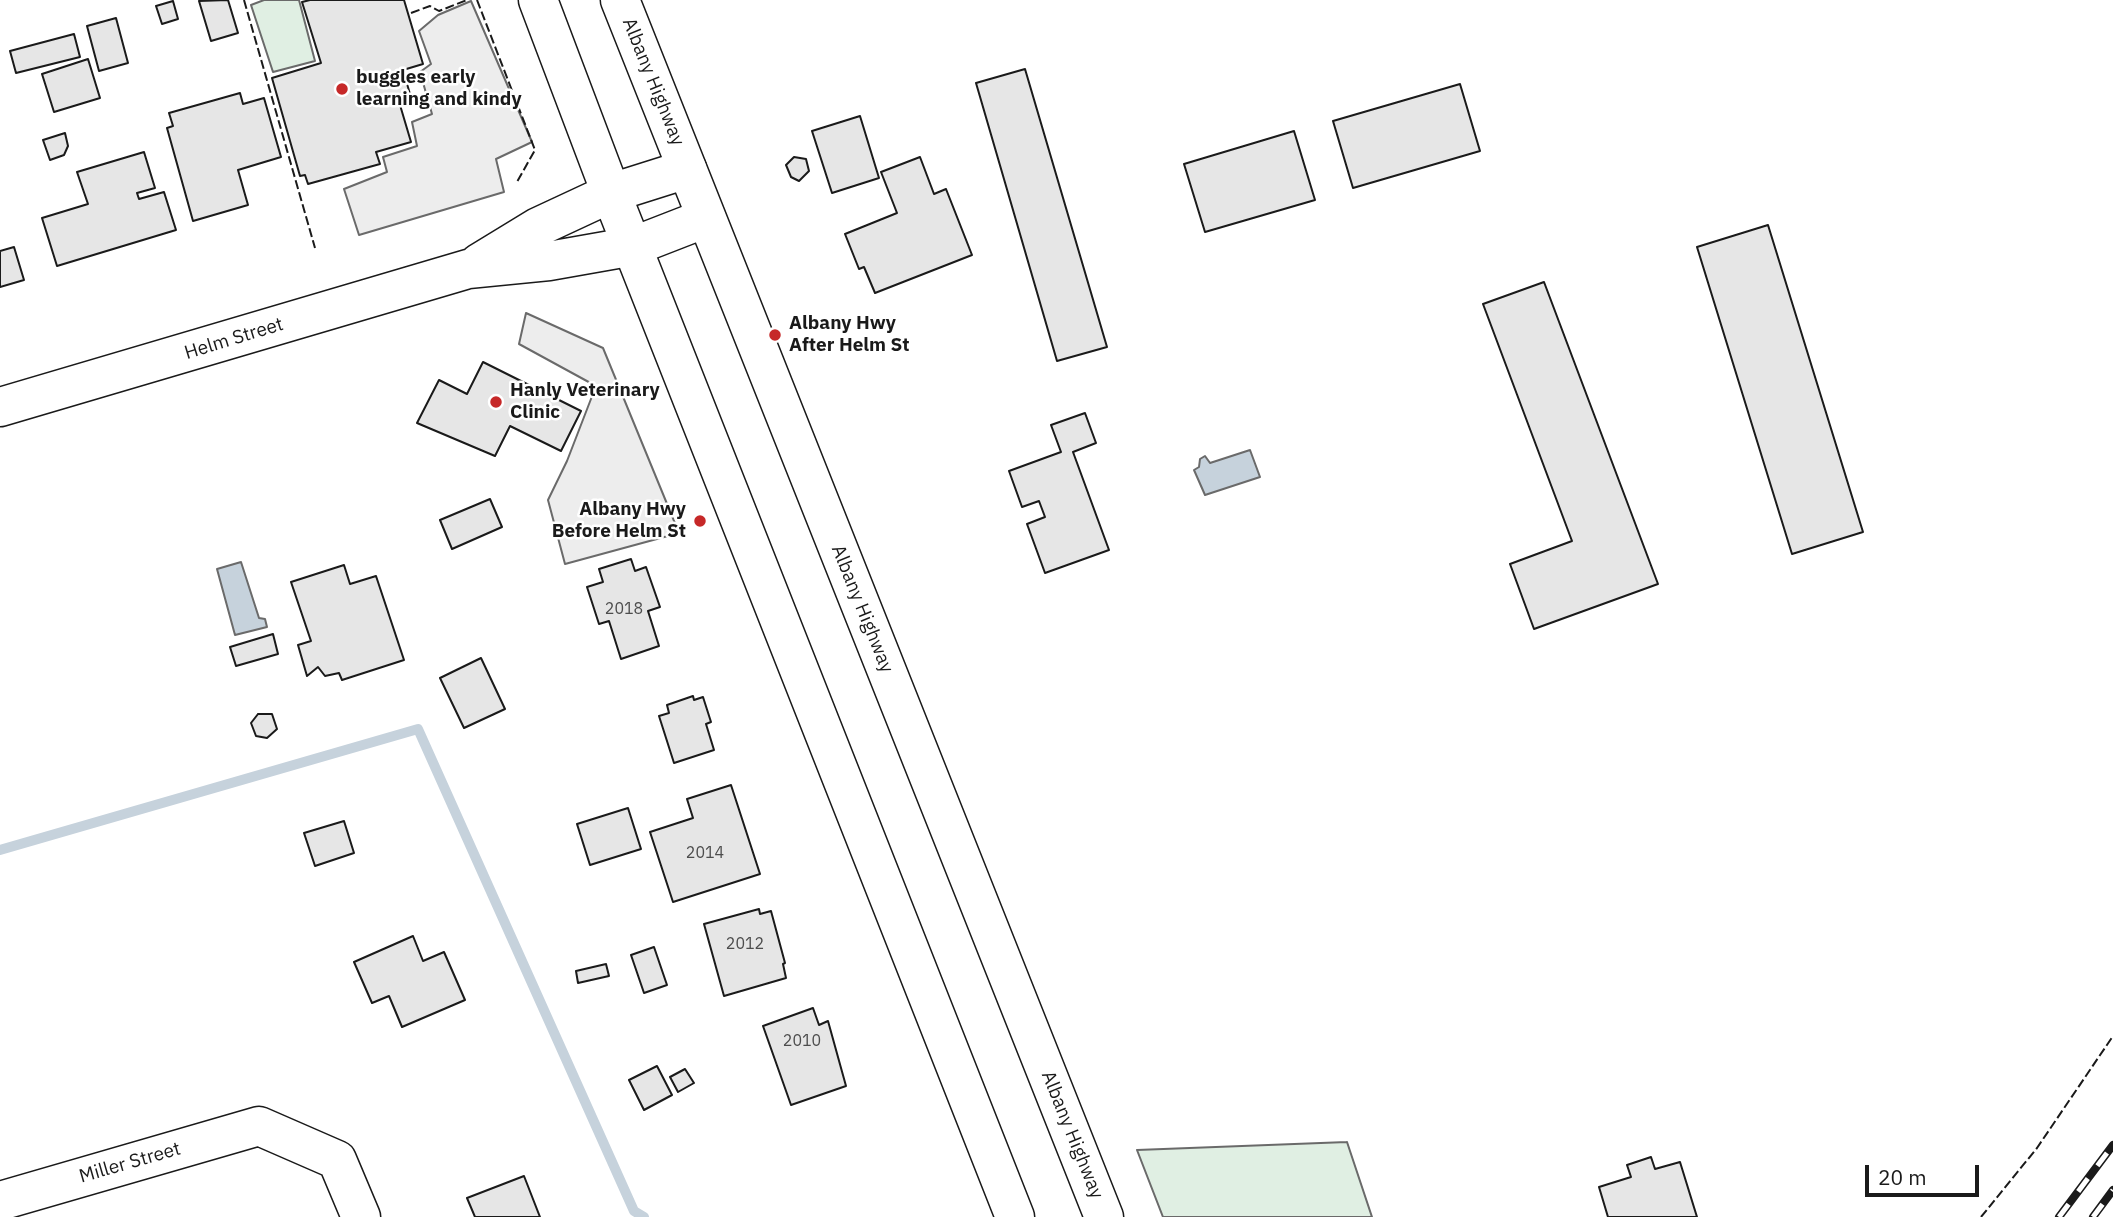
<!DOCTYPE html>
<style>
body{margin:0}
#map{position:relative;width:2113px;height:1217px;overflow:hidden;background:#fff;font-family:"IBM Plex Sans",sans-serif}
canvas{display:block}
.scale{position:absolute;left:1865px;top:1165px;width:114px;height:32px;box-sizing:border-box;border:4px solid #1a1a1a;border-top:0;padding-left:9px;font-size:21px;line-height:24px;white-space:nowrap;color:#1a1a1a;-webkit-text-stroke:5px #fff;paint-order:stroke}
</style>
<div id="map">
<canvas width="2113" height="1217"></canvas>
<div class="scale">20 m</div>
</div>
<script>
const c = document.querySelector('canvas').getContext('2d');
c.lineJoin = 'round';
function paint(path, color) { c.fillStyle = color; c.fill(path, 'evenodd'); }
const shape = rows => new Path2D(rows.map(r => 'M' + r).join(''));
function strokePath(path, color, width, dash) { c.strokeStyle = color; c.lineWidth = width; c.lineCap = dash ? 'butt' : 'round'; c.setLineDash(dash || []); c.stroke(path); }
function label(font, color, halo, rows, align = 'center') {
  c.font = font + ' "IBM Plex Sans",sans-serif'; c.lineWidth = 5; c.setLineDash([]); c.textBaseline = 'middle'; c.strokeStyle = halo; c.fillStyle = color; for (const [text, x, y, turn = 0] of rows) {
    c.save(); c.translate(x, y); c.rotate((+turn || 0) * Math.PI / 180); c.textAlign = isNaN(turn) ? turn : align; if (halo) c.strokeText(text, 0, 0); c.fillText(text, 0, 0); c.restore();
  }
}
const green = shape([
 [264,0,299,0,315,61,273,72,251,5,264,0],
 [1347,1142,1372,1217,1163,1217,1137,1150,1347,1142]
]);
const parking = shape([
 [471,1,532,142,496,159,504,192,359,235,344,189,387,172,383,157,417,146,412,122,432,114,420,72,431,64,419,31,438,15,471,1],
 [526,313,603,348,679,533,565,564,548,500,567,461,596,386,519,344,526,313]
]);
const water = shape([
 [1250,450,1260,477,1205,495,1194,470,1199,467,1200,459,1205,456,1210,463,1250,450],
 [241,562,259,618,265,619,267,627,235,635,217,569,241,562]
]);
const stream = shape([
 [0,850,418,729,634,1211,644,1217]
]);
const building = shape([
 [228,0,238,33,211,41,199,1,228,0],
 [310,0,404,0,423,64,403,70,412,101,400,105,411,142,376,152,380,164,308,184,305,175,300,176,272,78,321,63,302,2,310,0],
 [173,1,178,19,162,24,156,6,173,1],
 [116,18,128,63,99,71,87,26,116,18],
 [74,34,80,57,16,73,10,51,74,34],
 [88,59,100,98,54,112,42,74,88,59],
 [1025,69,1107,347,1057,361,976,83,1025,69],
 [1460,84,1480,151,1353,188,1333,121,1460,84],
 [240,93,243,104,264,98,281,157,238,170,248,205,193,221,167,128,173,126,169,113,240,93],
 [860,116,879,178,832,193,812,131,860,116],
 [1294,131,1315,200,1205,232,1184,164,1294,131],
 [65,133,68,146,64,155,50,160,43,140,65,133],
 [144,152,155,188,137,193,139,199,164,192,176,230,57,266,42,218,88,204,77,172,144,152],
 [794,157,806,159,809,171,799,181,791,177,786,165,794,157],
 [920,157,934,194,946,189,972,255,875,293,864,267,859,269,845,234,897,213,881,172,920,157],
 [1768,225,1863,532,1792,554,1697,247,1768,225],
 [14,247,24,280,0,287,0,251,14,247],
 [1544,282,1658,584,1534,629,1510,564,1572,541,1483,304,1544,282],
 [483,362,581,411,561,451,510,426,495,456,417,423,439,380,467,394,483,362],
 [1085,413,1096,443,1073,452,1109,550,1045,573,1027,524,1045,517,1039,501,1022,507,1009,471,1061,452,1051,425,1085,413],
 [490,499,502,527,452,549,440,520,490,499],
 [631,559,635,571,646,567,660,607,648,611,659,646,621,659,609,621,599,624,587,587,603,582,599,569,631,559],
 [344,565,350,584,376,576,404,660,342,680,339,673,325,676,318,667,307,676,298,645,311,641,291,582,344,565],
 [273,634,278,654,236,666,230,647,273,634],
 [481,658,505,709,464,728,440,678,481,658],
 [693,696,694,700,703,697,711,722,706,724,714,750,674,763,659,716,669,713,667,705,693,696],
 [258,714,272,714,277,729,267,738,256,736,251,723,258,714],
 [731,785,760,874,673,902,650,832,693,818,687,799,731,785],
 [628,808,641,849,590,865,577,824,628,808],
 [344,821,354,853,315,866,304,833,344,821],
 [759,909,760,914,771,911,785,963,783,964,786,978,724,996,704,924,759,909],
 [413,936,423,961,444,952,465,1000,402,1027,389,996,372,1003,354,962,413,936],
 [654,947,667,985,644,993,631,955,654,947],
 [606,964,609,976,578,983,576,971,606,964],
 [813,1008,819,1025,828,1021,846,1086,791,1105,763,1026,813,1008],
 [657,1066,672,1095,644,1110,629,1080,657,1066],
 [685,1069,694,1083,678,1092,670,1077,685,1069],
 [1651,1157,1655,1169,1680,1162,1697,1217,1608,1217,1599,1187,1631,1177,1627,1165,1651,1157],
 [524,1176,540,1217,475,1217,467,1198,524,1176]
]);
const minor = shape([
 [479,263,538,227,611,193,687,169],
 [0,407,468,269,549,261,634,246,706,218],
 [0,1201,259,1126,337,1160,361,1217]
]);
const highway = shape([
 [538,0,611,193,1015,1217],
 [620,0,1104,1217]
]);
const rail = shape([
 [2059,1217,2113,1145],
 [2093,1217,2113,1190]
]);
const fence = shape([
 [244,0,315,248],
 [477,0,535,150,517,182],
 [411,13,430,6,439,11,467,0],
 [1981,1217,2037,1148,2113,1036]
]);
const markers = [
 [342,89,7,"#c62828"],
 [775,335,7,"#c62828"],
 [496,402,7,"#c62828"],
 [700,521,7,"#c62828"]
];
const numberNames = [
 ["2018",624,609],
 ["2014",705,853],
 ["2012",745,944],
 ["2010",802,1041]
];
const poiNames = [
 ["buggles early",356,78],
 ["learning and kindy",356,100],
 ["Albany Hwy",789,324],
 ["After Helm St",789,346],
 ["Hanly Veterinary",510,391],
 ["Clinic",510,413],
 ["Albany Hwy",686,510,"right"],
 ["Before Helm St",686,532,"right"]
];
const streetNames = [
 ["Albany Highway",653,82,68],
 ["Helm Street",234,339,-17],
 ["Albany Highway",862,609,68],
 ["Albany Highway",1072,1135,68],
 ["Miller Street",130,1163,-16]
];
paint(green, '#e0efe3');
strokePath(green, '#6a6a6a', 2);
paint(parking, '#ededed');
strokePath(parking, '#6a6a6a', 2);
paint(water, '#c6d2dc');
strokePath(water, '#6a6a6a', 2);
strokePath(stream, '#c6d2dc', 10);
paint(building, '#e6e6e6');
strokePath(building, '#1a1a1a', 2);
strokePath(minor, '#1a1a1a', 41);
strokePath(highway, '#1a1a1a', 41);
strokePath(minor, '#fff', 38);
strokePath(highway, '#fff', 38);
strokePath(rail, '#1a1a1a', 8);
strokePath(rail, '#fff', 5, [16]);
strokePath(fence, '#1a1a1a', 2, [9, 3.5]);
for (const [x, y, r, color] of markers) { const dot = new Path2D(); dot.arc(x, y, r, 0, 2 * Math.PI); c.fillStyle = color; c.fill(dot); strokePath(dot, '#fff', 2.5); }
label('16px', '#4d4d4d', null, numberNames);
label('bold 19px', '#1a1a1a', '#fff', poiNames, 'left');
label('19px', '#1a1a1a', '#fff', streetNames);
</script>
